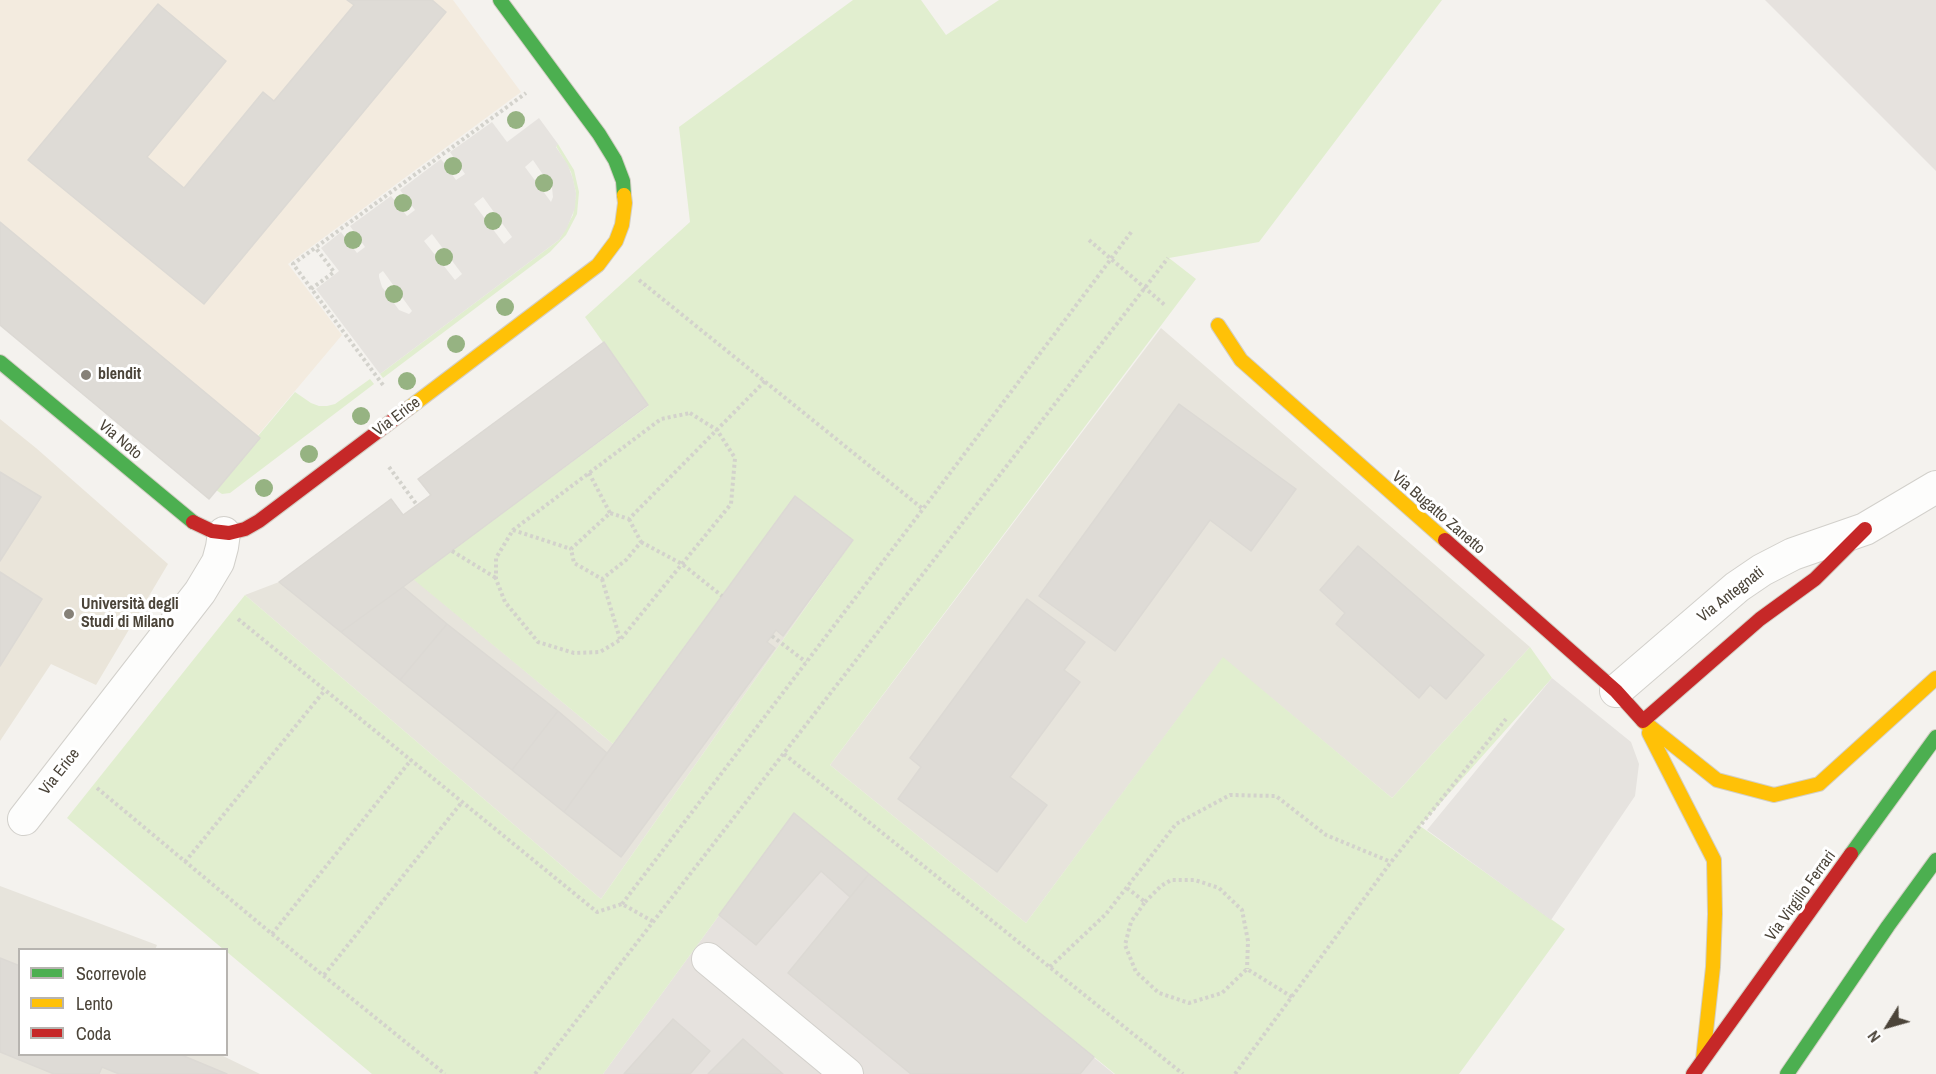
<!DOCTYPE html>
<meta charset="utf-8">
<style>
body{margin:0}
#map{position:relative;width:1936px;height:1074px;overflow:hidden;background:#f4f2ee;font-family:"Archivo Narrow",sans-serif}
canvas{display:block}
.legend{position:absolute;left:18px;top:948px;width:210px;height:108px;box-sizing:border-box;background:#fff;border:2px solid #b7b4b0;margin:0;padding:8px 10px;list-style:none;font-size:18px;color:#4b4439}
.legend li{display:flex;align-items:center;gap:12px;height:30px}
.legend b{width:30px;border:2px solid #b7b4b0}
.north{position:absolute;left:1858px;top:996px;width:60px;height:60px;-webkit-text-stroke:4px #fff;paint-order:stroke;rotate:233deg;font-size:16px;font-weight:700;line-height:24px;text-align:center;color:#4b4439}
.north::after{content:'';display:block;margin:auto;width:21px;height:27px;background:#4b4439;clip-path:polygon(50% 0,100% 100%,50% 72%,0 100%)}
</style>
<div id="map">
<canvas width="1936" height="1074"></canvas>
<ul class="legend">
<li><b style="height:8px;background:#4caf50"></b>Scorrevole</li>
<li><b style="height:8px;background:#ffc107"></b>Lento</li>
<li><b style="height:8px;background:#c62828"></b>Coda</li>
</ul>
<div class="north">N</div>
</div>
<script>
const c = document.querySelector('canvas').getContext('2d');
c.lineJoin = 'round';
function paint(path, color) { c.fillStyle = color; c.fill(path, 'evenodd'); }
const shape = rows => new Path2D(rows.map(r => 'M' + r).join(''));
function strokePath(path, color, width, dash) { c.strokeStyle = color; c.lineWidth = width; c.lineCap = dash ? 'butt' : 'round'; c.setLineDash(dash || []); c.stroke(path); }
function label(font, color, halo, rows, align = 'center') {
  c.font = font + ' "Archivo Narrow",sans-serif'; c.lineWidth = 6; c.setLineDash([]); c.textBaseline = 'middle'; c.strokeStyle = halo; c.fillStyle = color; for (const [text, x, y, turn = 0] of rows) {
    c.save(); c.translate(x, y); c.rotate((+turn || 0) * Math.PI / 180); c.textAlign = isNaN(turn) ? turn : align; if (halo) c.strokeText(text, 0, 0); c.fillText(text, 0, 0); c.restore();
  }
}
const residential = shape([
 [1161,328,1530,647,1392,798,1223,658,1026,923,830,765],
 [604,342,648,405,414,579,613,744,795,496,853,540,601,899,245,595,279,582,391,499,403,515,430,495,418,479],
 [0,886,157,945,155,950,20,950,20,1054,221,1055,260,1074,0,1074]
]);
const commercial = shape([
 [0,0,453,0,521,92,288,264,342,335,258,435,260,438,209,499,0,325]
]);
const industrial = shape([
 [1765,0,1936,0,1936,171],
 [794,813,869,874,1114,1074,603,1074]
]);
const education = shape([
 [0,419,36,448,168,564,96,685,51,664,0,741]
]);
const green = shape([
 [853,0,921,0,946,35,999,0,1442,0,1259,242,1169,258,1196,279,830,765,1026,923,1223,657,1392,798,1530,647,1552,678,1420,826,1565,929,1459,1074,1115,1074,794,813,603,1074,372,1074,227,952,226,950,223,949,67,818,245,595,601,899,853,540,795,496,613,744,413,579,648,406,585,317,690,222,679,127],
 [558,144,574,170,579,192,577,214,566,235,550,252,383,378,380,374,559,240,573,215,576,193,571,172,556,146],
 [370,379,374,384,230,493,222,494,216,490,260,438,258,436,295,392,311,403,319,406,327,406,335,404]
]);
const parking = shape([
 [539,118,558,144,556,147,568,165,573,179,576,193,575,208,567,228,559,240,547,249,380,374,316,289,339,271,321,248,341,232,357,253,365,247,350,226,391,196,407,216,415,210,400,190,441,159,456,180,465,174,450,152,492,122,507,142],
 [533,160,552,188,553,197,551,202,525,167],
 [483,197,512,237,504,244,474,204],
 [432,234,462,274,455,280,424,241],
 [383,271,412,311,409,314,399,310,382,287,379,277,379,274],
 [1552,678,1631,742,1639,764,1635,796,1551,920,1427,830]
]);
const building = shape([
 [347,0,432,0,446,12,204,304,28,160,158,4,226,61,147,157,184,188,263,92,274,101,354,5,347,0],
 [0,222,260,438,209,499,0,325,0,222],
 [604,342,648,405,403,587,341,632,279,582,391,499,403,515,431,495,418,479,604,342],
 [1179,404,1296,489,1251,551,1210,520,1115,651,1039,596,1179,404],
 [0,472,41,497,0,561,0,472],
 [795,496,853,540,783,636,776,630,767,642,775,648,621,857,564,812,795,496],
 [1358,546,1484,655,1446,699,1430,685,1419,698,1336,624,1345,613,1320,590,1358,546],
 [0,572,42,599,0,666,0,572],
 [403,587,447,624,400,680,341,632,403,587],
 [1027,599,1085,642,1064,670,1080,682,1010,777,1047,805,997,872,898,799,921,767,910,758,1027,599],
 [447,624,558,711,512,770,400,680,447,624],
 [558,711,607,753,564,812,512,770,558,711],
 [794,813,869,874,850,897,821,871,756,945,719,915,794,813],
 [869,874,1094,1057,1080,1074,911,1074,788,973,869,874],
 [0,958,20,966,20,1054,179,1054,227,1074,119,1074,102,1067,99,1074,54,1074,0,1052,0,958],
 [673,1019,710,1051,690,1074,624,1074,673,1019],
 [743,1039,783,1074,708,1074,743,1039]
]);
const path = shape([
 [1089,240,1166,306],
 [639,280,923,509],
 [311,289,334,272,315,247],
 [383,385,293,264,526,93],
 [690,413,717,430,735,458,731,504,620,640,600,652,574,653,538,642,505,602,496,579,496,558,513,530,661,419,690,413],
 [389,467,417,505],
 [589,473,610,513],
 [629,519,641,542,626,560,602,579,574,563,571,549,610,513,629,519,765,381],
 [513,530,571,549],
 [641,542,682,564,722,596],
 [452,551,496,578],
 [602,579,620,639],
 [238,619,597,912,622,904,654,922],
 [772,636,806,662],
 [784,754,1183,1074],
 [97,788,272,934,445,1074],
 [185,862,325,690],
 [1127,888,1145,902,1131,922,1125,945,1136,972,1159,993,1189,1003,1222,993,1247,969,1292,997],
 [1145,902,1161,886,1171,880,1195,880,1219,888,1242,910,1248,941,1247,969],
 [622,904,923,509,1132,231],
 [272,934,411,760],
 [1050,967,1106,914,1176,824,1230,795,1276,796,1326,835,1391,862],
 [324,975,462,802],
 [535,1074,1168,258],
 [1235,1074,1391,862,1506,719]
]);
const street = shape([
 [1616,691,1737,587,1762,570,1793,554,1865,529,1936,487],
 [24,819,200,592,218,562,222,547,224,533],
 [708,959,847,1074]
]);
const fast = shape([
 [500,0,599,134,615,160,623,181,624,195],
 [0,362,193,522],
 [1851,854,1936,737],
 [1787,1074,1888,926,1936,860]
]);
const slow = shape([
 [1218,325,1241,360,1445,540],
 [409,408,598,265,616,241,622,225,625,203,624,195],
 [1643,721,1717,780,1774,795,1819,784,1936,678],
 [1649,733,1714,860,1715,914,1713,967,1703,1059]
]);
const jam = shape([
 [193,522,212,531,229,533,245,529,259,521,409,408],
 [1445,540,1616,691,1643,721,1760,619,1815,579,1865,529],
 [1693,1074,1851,854]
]);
const trees = [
 [516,120],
 [453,166],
 [544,183],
 [403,203],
 [493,221],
 [353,240],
 [444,257],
 [394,294],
 [505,307],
 [456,344],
 [407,381],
 [361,416],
 [309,454],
 [264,488]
];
const markers = [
 [86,375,6,"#868178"],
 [69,614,6,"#868178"]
];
const poiNames = [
 ["blendit",98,375],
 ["Università degli",81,605],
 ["Studi di Milano",81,623]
];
const streetNames = [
 ["Via Erice",397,417,-37],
 ["Via Noto",120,440,40],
 ["Via Bugatto Zanetto",1438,513,41],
 ["Via Antegnati",1731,595,-38],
 ["Via Erice",60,772,-52],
 ["Via Virgilio Ferrari",1801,896,-54]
];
paint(residential, '#e7e4dc');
paint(commercial, '#f3ebdf');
paint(industrial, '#e6e2de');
paint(education, '#eae5da');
paint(green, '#e1eecf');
paint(parking, '#e6e3df');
paint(building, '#dedbd6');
strokePath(building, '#dcd9d4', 1.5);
strokePath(street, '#d2d0cb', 34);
strokePath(fast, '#d3cfc5', 16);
strokePath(slow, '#d3cfc5', 16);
strokePath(jam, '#d3cfc5', 16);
strokePath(path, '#d3d2cc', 4, [3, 3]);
strokePath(street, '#fdfdfc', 32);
strokePath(fast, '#4caf50', 14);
strokePath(slow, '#ffc107', 14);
strokePath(jam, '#c62828', 14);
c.fillStyle = '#96b382';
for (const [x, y] of trees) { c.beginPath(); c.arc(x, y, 9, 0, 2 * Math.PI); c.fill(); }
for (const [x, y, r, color] of markers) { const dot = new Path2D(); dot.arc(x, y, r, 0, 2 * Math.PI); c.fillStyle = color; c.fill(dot); strokePath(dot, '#fff', 2); }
label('bold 16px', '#4b4439', '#fff', poiNames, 'left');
label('16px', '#4b4439', '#fff', streetNames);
</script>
